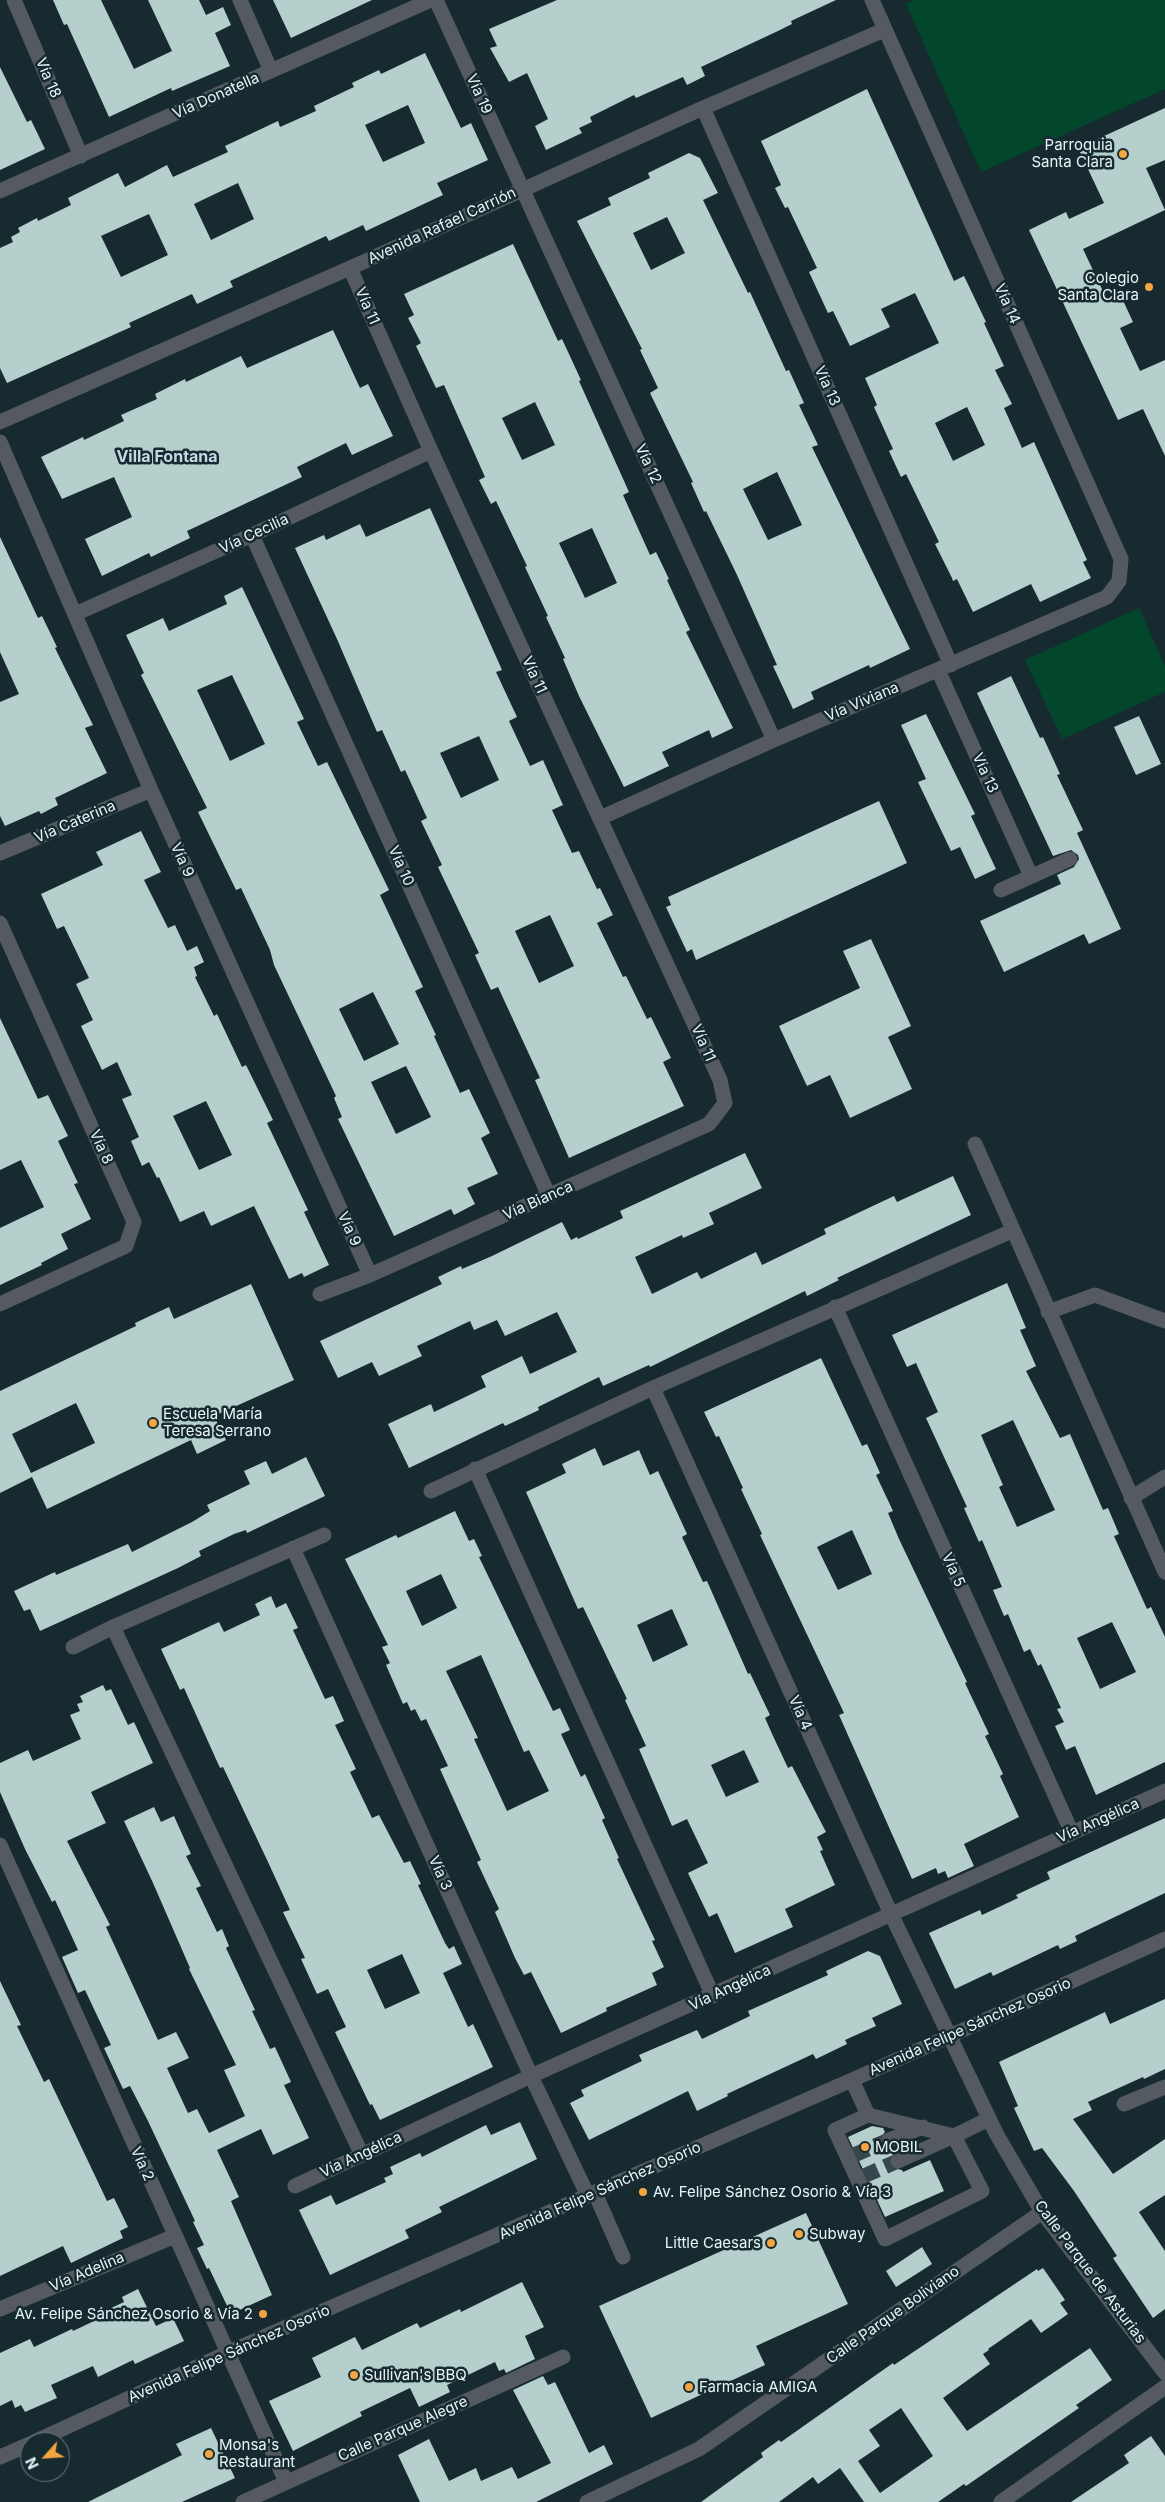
<!DOCTYPE html>
<meta charset="utf-8">
<style>
body{margin:0}
#map{position:relative;width:1165px;height:2502px;overflow:hidden;background:#162a30;font-family:Inter,sans-serif}
canvas{display:block}
.north{position:absolute;left:20px;top:2432px;width:50px;height:50px;box-sizing:border-box;background:#162a30;border:1px solid #6a7b80;border-radius:50%;rotate:244deg;font-size:14px;font-weight:700;line-height:20px;text-align:center;color:#e8f5f9}
.north::after{content:'';display:block;margin:auto;width:18px;height:22px;background:#f2a541;clip-path:polygon(50% 0,100% 100%,50% 72%,0 100%)}
</style>
<div id="map">
<canvas width="1165" height="2502"></canvas>
<div class="north">N</div>
</div>
<script>
const c = document.querySelector('canvas').getContext('2d');
c.lineJoin = 'round';
function paint(path, color) { c.fillStyle = color; c.fill(path, 'evenodd'); }
const shape = rows => new Path2D(rows.map(r => 'M' + r).join(''));
function strokePath(path, color, width, dash) { c.strokeStyle = color; c.lineWidth = width; c.lineCap = dash ? 'butt' : 'round'; c.setLineDash(dash || []); c.stroke(path); }
function label(font, color, halo, rows, align = 'center') {
  c.font = font + ' Inter,sans-serif'; c.lineWidth = 5; c.setLineDash([]); c.textBaseline = 'middle'; c.strokeStyle = halo; c.fillStyle = color; for (const [text, x, y, turn = 0] of rows) {
    c.save(); c.translate(x, y); c.rotate((+turn || 0) * Math.PI / 180); c.textAlign = isNaN(turn) ? turn : align; if (halo) c.strokeText(text, 0, 0); c.fillText(text, 0, 0); c.restore();
  }
}
const green = shape([
 [914,0,1165,0,1165,89,981,172,906,4],
 [1139,608,1165,666,1165,692,1062,739,1025,660]
]);
const building = shape([
 [53,0,101,0,134,69,172,51,148,0,199,0,206,15,223,7,231,25,215,33,230,66,172,91,171,88,109,117,67,24,64,25],
 [273,0,372,0,291,38],
 [557,0,836,0,791,21,792,24,778,31,701,67,705,76,687,85,683,77,636,98,634,95,590,117,592,122,579,128,582,133,546,150,535,126,548,119,527,73,509,82,490,48,497,46,489,29],
 [425,53,461,128,471,123,488,160,437,183,443,195,366,231,363,225,329,241,326,236,230,281,233,287,197,304,192,294,129,323,131,327,7,383,0,368,0,248,13,242,11,237,20,232,18,228,37,218,38,221,71,205,68,198,118,173,125,187,167,165,173,177,228,152,225,146,278,121,280,127,316,111,314,106,354,87,352,83,379,70,381,74],
 [408,105,425,143,383,162,365,125],
 [238,183,254,219,211,240,194,204],
 [149,214,168,255,121,277,101,236],
 [0,67,27,122,31,120,45,149,0,170],
 [867,89,954,281,964,276,986,322,984,323,1004,366,995,370,1012,404,1004,408,1022,448,1034,442,1087,560,1083,562,1091,578,1040,602,1031,584,973,612,957,579,953,581,952,578,935,544,939,542,906,474,901,477,889,451,893,449,874,407,877,405,865,378,939,343,915,293,881,309,890,327,850,346,833,311,828,313,809,272,817,268,788,207,785,208,775,188,781,185,761,141],
 [967,407,985,445,953,461,935,423],
 [1165,108,1165,160,1146,168,1165,210,1083,249,1108,302,1121,296,1133,322,1120,328,1140,371,1165,360,1165,456,1143,409,1118,420,1029,230,1066,212,1069,219,1104,203,1078,148],
 [689,153,700,158,718,193,703,200,748,293,750,292,786,371,789,370,804,403,799,405,818,445,812,447,910,649,870,668,869,665,811,692,814,699,793,709,773,666,777,665,737,575,706,511,704,512,691,483,693,482,650,393,658,388,640,350,642,349,577,221,611,205,608,198,650,178,648,173],
 [667,217,685,253,651,270,633,233],
 [777,472,802,525,768,540,743,489],
 [513,244,558,341,562,339,581,380,579,381,629,492,623,495,650,555,656,552,669,579,667,580,690,630,686,632,733,728,712,738,709,730,662,752,669,766,624,787,579,696,563,659,565,658,546,617,548,616,525,567,527,566,496,501,491,504,479,480,485,477,444,385,436,388,416,346,421,343,408,318,414,315,404,294],
 [535,402,555,445,522,460,502,418],
 [592,528,617,583,585,598,559,543],
 [333,330,360,388,368,384,393,436,352,455,346,443,297,467,302,477,187,531,190,538,151,557,149,553,102,576,85,539,132,517,114,477,62,499,41,457,83,437,84,440,124,421,121,415,157,399,155,394,185,379,186,382,241,356,247,368],
 [430,508,502,670,496,672,517,717,509,721,530,766,543,760,563,805,552,810,572,853,579,851,597,889,600,888,613,915,597,923,623,977,626,976,647,1019,651,1017,671,1058,663,1062,684,1106,569,1158,535,1080,540,1078,498,987,491,990,475,955,479,953,438,867,442,865,421,821,427,818,405,770,401,772,382,730,377,732,337,639,295,548,324,535,326,540,360,524,366,537],
 [479,736,499,780,461,798,440,753],
 [550,915,574,966,539,983,515,931],
 [0,537,38,618,42,616,57,647,55,648,93,725,85,728,107,773,55,798,58,805,41,814,39,811,5,826,0,816,0,702,19,694,0,652],
 [242,587,304,719,297,722,318,766,327,762,389,890,380,895,423,987,415,991,436,1035,434,1036,460,1093,469,1089,490,1133,481,1138,498,1174,467,1188,475,1204,454,1215,451,1209,394,1236,338,1119,342,1117,334,1098,336,1096,274,965,270,950,241,888,236,890,198,812,207,808,141,675,144,673,126,635,163,618,169,631,227,604,224,596],
 [232,675,265,744,230,761,197,690],
 [373,992,399,1044,364,1061,339,1009],
 [406,1066,431,1117,396,1134,371,1082],
 [1011,676,1040,738,1043,737,1060,774,1057,775,1083,830,1077,833,1121,929,1089,944,1084,934,1004,972,980,921,1061,884,1057,875,1074,867,1079,859,1078,855,1071,850,1053,856,977,693],
 [926,714,975,814,971,816,996,869,975,879,960,847,951,851,918,782,926,779,901,725],
 [1139,716,1161,764,1136,775,1114,727],
 [879,801,907,863,696,960,692,949,687,952,666,907,671,905,668,897],
 [141,831,161,872,144,880,168,928,175,925,187,951,197,946,204,962,194,967,197,976,195,977,214,1016,217,1014,242,1067,246,1065,273,1120,267,1123,308,1210,304,1212,329,1265,304,1277,302,1273,289,1279,254,1206,211,1226,204,1211,180,1222,159,1177,157,1178,149,1162,142,1166,131,1141,139,1137,122,1099,132,1095,117,1062,102,1070,81,1026,93,1020,76,984,89,978,64,926,57,929,41,894,103,865,96,852],
 [206,1101,232,1155,199,1170,173,1116],
 [871,939,911,1026,888,1037,912,1089,850,1118,830,1075,807,1086,779,1026,860,988,843,951],
 [0,1018,38,1099,48,1095,68,1136,58,1141,78,1183,74,1184,91,1219,61,1234,68,1249,41,1263,42,1265,0,1285,0,1228,44,1207,21,1160,0,1170],
 [745,1153,762,1188,709,1213,714,1224,683,1238,682,1235,635,1257,652,1294,697,1272,701,1279,756,1252,762,1265,826,1234,824,1229,894,1196,897,1202,953,1176,971,1215,837,1278,839,1280,807,1296,805,1291,650,1367,649,1365,603,1386,599,1377,538,1407,539,1410,505,1426,503,1423,409,1468,388,1424,431,1404,434,1412,486,1387,481,1376,522,1356,530,1374,577,1352,557,1312,505,1336,497,1320,474,1330,470,1321,417,1346,422,1356,379,1376,372,1362,338,1378,320,1341,442,1284,438,1277,461,1266,462,1269,492,1256,562,1222,571,1240,577,1237,578,1239,623,1218,620,1211],
 [1007,1283,1026,1328,1020,1330,1036,1366,1026,1371,1060,1438,1070,1434,1103,1510,1108,1508,1119,1534,1114,1536,1147,1609,1151,1607,1165,1637,1165,1762,1096,1795,1075,1746,1066,1750,1055,1726,1064,1722,1057,1709,1061,1708,1041,1664,1038,1666,1030,1649,1024,1652,1008,1614,1004,1616,993,1590,1002,1587,982,1540,979,1542,964,1508,967,1507,926,1418,938,1412,916,1363,907,1367,892,1335],
 [1013,1420,1055,1510,1017,1527,999,1487,1003,1485,981,1435],
 [1112,1622,1136,1672,1100,1689,1077,1638],
 [251,1284,294,1380,214,1416,226,1440,197,1454,191,1440,47,1509,32,1477,0,1493,0,1391,136,1326,135,1323,169,1307,174,1319],
 [76,1403,95,1443,31,1473,12,1434],
 [821,1358,862,1446,867,1444,880,1473,876,1475,893,1511,888,1513,899,1539,967,1682,965,1683,989,1734,985,1736,1003,1774,1000,1776,1019,1817,964,1844,974,1866,948,1878,945,1871,938,1874,936,1868,912,1879,839,1715,844,1713,760,1535,762,1534,741,1489,743,1488,719,1436,716,1437,704,1412],
 [852,1530,872,1574,838,1590,817,1547],
 [595,1448,603,1466,639,1450,650,1475,658,1471,687,1534,682,1537,703,1582,707,1581,748,1674,750,1673,770,1715,765,1718,773,1736,788,1768,792,1766,826,1832,817,1837,823,1850,820,1851,835,1885,785,1909,793,1927,735,1953,717,1913,709,1917,688,1873,708,1863,687,1819,672,1826,639,1749,646,1746,625,1700,627,1699,583,1607,578,1609,526,1492,566,1473,562,1464],
 [672,1609,688,1645,653,1662,637,1625],
 [744,1750,759,1782,726,1797,711,1765],
 [306,1457,325,1496,247,1533,246,1530,234,1534,199,1551,201,1556,178,1568,40,1631,30,1609,24,1611,14,1591,55,1572,56,1575,128,1544,132,1552,192,1522,210,1511,207,1505,250,1484,244,1471,266,1461,272,1474],
 [455,1511,469,1541,474,1539,482,1556,479,1557,553,1711,560,1708,570,1730,561,1734,581,1777,585,1774,605,1818,602,1820,619,1858,617,1859,655,1940,652,1941,664,1967,652,1973,657,1985,606,2008,607,2011,561,2033,531,1972,524,1975,515,1958,495,1912,499,1909,477,1862,481,1860,440,1769,448,1766,426,1719,421,1721,415,1709,411,1711,407,1702,403,1704,386,1665,390,1663,382,1647,388,1645,345,1559,396,1535,398,1538],
 [441,1574,457,1608,422,1626,406,1591],
 [481,1655,524,1752,529,1750,549,1791,507,1811,474,1739,478,1738,446,1671],
 [271,1596,276,1608,286,1603,298,1628,293,1630,325,1699,333,1696,344,1721,335,1725,356,1769,350,1772,372,1818,379,1815,404,1863,410,1861,421,1884,418,1885,445,1943,449,1949,454,1946,462,1964,443,1973,468,2027,473,2024,493,2067,380,2120,372,2104,370,2105,335,2032,346,2027,328,1989,317,1994,301,1959,305,1958,283,1912,290,1910,268,1862,223,1767,220,1768,184,1688,180,1690,161,1649,219,1622,224,1632,260,1615,255,1604],
 [402,1954,420,1993,385,2009,367,1970],
 [103,1685,106,1691,111,1689,128,1725,134,1722,153,1763,91,1792,106,1823,67,1841,110,1925,106,1927,158,2040,176,2032,189,2058,167,2068,188,2113,197,2109,209,2133,245,2116,224,2070,236,2065,189,1969,190,1968,153,1883,124,1821,154,1807,161,1822,174,1816,191,1854,186,1856,201,1886,196,1888,217,1932,222,1929,229,1946,226,1948,255,2010,252,2011,270,2049,275,2047,291,2082,284,2085,309,2138,273,2155,261,2129,217,2150,239,2197,231,2201,272,2295,231,2314,209,2268,207,2269,197,2248,204,2245,193,2222,195,2221,148,2121,130,2086,123,2089,104,2048,111,2045,85,1990,78,1993,62,1957,78,1950,55,1900,52,1902,25,1849,0,1792,0,1763,28,1750,33,1761,81,1739,70,1715,80,1711,77,1704,83,1702,80,1696],
 [1165,1818,1165,1893,1075,1936,1077,1941,1060,1949,1058,1945,993,1976,991,1972,955,1989,929,1933,980,1910,982,1915,1018,1898,1016,1895,1050,1879,1047,1872],
 [868,1951,880,1956,902,2004,872,2018,876,2026,845,2040,847,2044,816,2059,813,2054,727,2094,728,2096,697,2111,688,2091,589,2140,570,2103,584,2096,581,2090,642,2061,639,2055,697,2030,702,2039,750,2016,748,2011,828,1975,826,1971],
 [0,1981,21,2025,17,2026,44,2082,49,2079,107,2201,114,2198,128,2227,120,2231,123,2238,71,2263,63,2246,0,2276],
 [1165,1999,1165,2069,1144,2079,1143,2077,1088,2102,1092,2110,1073,2119,1113,2174,1165,2139,1165,2195,1139,2212,1165,2251,1165,2309,1153,2318,1113,2258,1117,2256,1074,2191,1042,2148,1034,2151,1014,2108,1018,2106,999,2062,1105,2012,1110,2024],
 [520,2122,537,2159,439,2207,442,2212,405,2230,409,2238,330,2275,299,2210,331,2195,336,2205,386,2182,384,2178,393,2174,390,2167,420,2153,422,2157,486,2125,491,2135],
 [872,2126,883,2128,885,2132,880,2138,880,2143,884,2148,892,2149,894,2153,889,2161,892,2168,902,2170,903,2172,930,2160,944,2191,885,2217,848,2137],
 [806,2213,848,2304,756,2346,765,2365,651,2418,599,2306],
 [922,2247,932,2264,896,2287,886,2271],
 [1043,2268,1065,2300,1060,2303,1068,2314,1041,2333,1031,2319,988,2349,989,2350,983,2354,990,2364,943,2398,967,2431,1090,2348,1112,2380,1076,2405,1079,2408,966,2486,964,2484,938,2502,864,2502,840,2468,818,2484,813,2477,779,2502,701,2502,763,2457,761,2453,779,2440,781,2442,893,2363,894,2365,1037,2269,1038,2271],
 [901,2408,933,2456,880,2493,858,2461,880,2446,869,2430],
 [522,2282,544,2327,525,2336,535,2359,506,2373,504,2369,499,2371,495,2362,447,2385,450,2392,419,2407,410,2388,360,2412,362,2416,293,2451,269,2401,321,2377,312,2358,355,2337,362,2350,417,2323,420,2328,460,2309,461,2312],
 [138,2289,156,2326,173,2318,184,2341,135,2364,133,2360,98,2377,93,2366,51,2385,57,2398,25,2412,21,2405,15,2408,12,2400,0,2406,0,2353,30,2339,34,2347,72,2329,73,2331,111,2313,109,2309,124,2302,122,2297],
 [543,2376,548,2385,555,2382,589,2453,604,2445,613,2464,536,2502,420,2502,398,2455,429,2439,449,2481,476,2468,481,2481,512,2467,518,2479,551,2463,513,2390],
 [211,2428,235,2478,182,2502,88,2502,182,2455,176,2444],
 [1151,2436,1165,2456,1165,2502,1071,2502,1129,2463,1124,2455]
]);
const minorTunnel = shape([
 [854,2155,889,2140],
 [864,2176,898,2161]
]);
const minor = shape([
 [14,0,81,156],
 [240,0,271,71],
 [436,0,774,740],
 [703,108,951,665],
 [0,191,431,0],
 [0,422,350,268,703,108,884,30],
 [0,442,151,790,370,1275],
 [252,535,549,1196],
 [75,614,252,535,431,451],
 [938,670,1031,876],
 [600,818,774,740,1107,597,1119,581,1121,559,872,0],
 [0,853,151,790],
 [1001,890,1070,859],
 [0,923,134,1222,126,1246,0,1304],
 [975,1144,1165,1572],
 [320,1294,370,1275,709,1124,725,1103,720,1080,431,451,350,268],
 [835,1307,1072,1833],
 [1048,1312,1095,1295,1165,1321],
 [653,1388,891,1914,997,2135,1042,2212,1165,2373],
 [475,1469,713,1996],
 [431,1491,653,1388,1012,1231],
 [1131,1498,1165,1477],
 [293,1548,531,2076,588,2196],
 [113,1627,362,2155],
 [73,1647,113,1627,324,1535],
 [0,1845,286,2482],
 [852,2080,868,2115,835,2130,885,2239,982,2191,954,2136,989,2119],
 [1124,2104,1165,2087],
 [868,2115,954,2136],
 [889,2140,923,2127],
 [898,2161,954,2136],
 [295,2186,531,2076,1165,1791],
 [595,2193,623,2257],
 [0,2309,175,2236],
 [34,2442,229,2352,852,2080,1165,1939],
 [0,2457,30,2444],
 [243,2502,563,2357],
 [587,2502,699,2449,1042,2212],
 [1001,2502,1165,2387]
]);
const markers = [
 [1123,154,5,"#f2a541"],
 [1149,287,5,"#f2a541"],
 [153,1423,5,"#f2a541"],
 [865,2147,5,"#f2a541"],
 [643,2192,5,"#f2a541"],
 [799,2234,5,"#f2a541"],
 [771,2243,5,"#f2a541"],
 [263,2314,5,"#f2a541"],
 [354,2375,5,"#f2a541"],
 [689,2387,5,"#f2a541"],
 [209,2454,5,"#f2a541"]
];
const streetNames = [
 ["Vía 18",48,78,67],
 ["Vía 19",479,94,66],
 ["Vía Donatella",216,96,-24],
 ["Avenida Rafael Carrión",442,226,-25],
 ["Vía 14",1007,304,66],
 ["Vía 11",367,306,66],
 ["Vía 13",827,386,66],
 ["Vía 12",648,464,65],
 ["Vía Cecilia",254,534,-25],
 ["Vía 11",534,675,65],
 ["Vía Viviana",862,702,-23],
 ["Vía 13",985,773,66],
 ["Vía Caterina",75,822,-23],
 ["Vía 9",182,860,66],
 ["Vía 10",401,866,66],
 ["Vía 11",703,1043,66],
 ["Vía 8",101,1147,66],
 ["Vía Bianca",538,1201,-24],
 ["Vía 9",349,1229,66],
 ["Vía 5",953,1570,66],
 ["Vía 4",800,1713,66],
 ["Vía Angélica",1098,1821,-24],
 ["Vía 3",440,1873,66],
 ["Vía Angélica",730,1988,-25],
 ["Avenida Felipe Sánchez Osorio",970,2027,-24],
 ["Vía Angélica",361,2155,-25],
 ["Vía 2",142,2164,66],
 ["Avenida Felipe Sánchez Osorio",600,2191,-24],
 ["Vía Adelina",87,2272,-23],
 ["Calle Parque de Asturias",1090,2272,53],
 ["Calle Parque Boliviano",893,2315,-35],
 ["Avenida Felipe Sánchez Osorio",229,2354,-24],
 ["Calle Parque Alegre",403,2429,-24]
];
const poiNames = [
 ["Parroquia",1113,145,"right"],
 ["Santa Clara",1113,162,"right"],
 ["Colegio",1139,278,"right"],
 ["Santa Clara",1139,295,"right"],
 ["Escuela María",163,1414],
 ["Teresa Serrano",163,1431],
 ["MOBIL",875,2147],
 ["Av. Felipe Sánchez Osorio & Vía 3",653,2192],
 ["Subway",809,2234],
 ["Little Caesars",761,2243,"right"],
 ["Av. Felipe Sánchez Osorio & Vía 2",253,2314,"right"],
 ["Sullivan's BBQ",364,2375],
 ["Farmacia AMIGA",699,2387],
 ["Monsa's",219,2445],
 ["Restaurant",219,2462]
];
const neighbourhoodNames = [
 ["Villa Fontana",167,457]
];
paint(green, '#02462c');
paint(building, '#b5cfcd');
strokePath(minorTunnel, '#36484e', 15, [15, 8]);
strokePath(minor, '#555a61', 15);
for (const [x, y, r, color] of markers) { const dot = new Path2D(); dot.arc(x, y, r, 0, 2 * Math.PI); c.fillStyle = color; c.fill(dot); strokePath(dot, '#162a30', 2); }
label('15px', '#e8f5f9', '#162a30', streetNames);
label('15px', '#e8f5f9', '#162a30', poiNames, 'left');
label('bold 16px', '#c2dae3', '#162a30', neighbourhoodNames);
</script>
